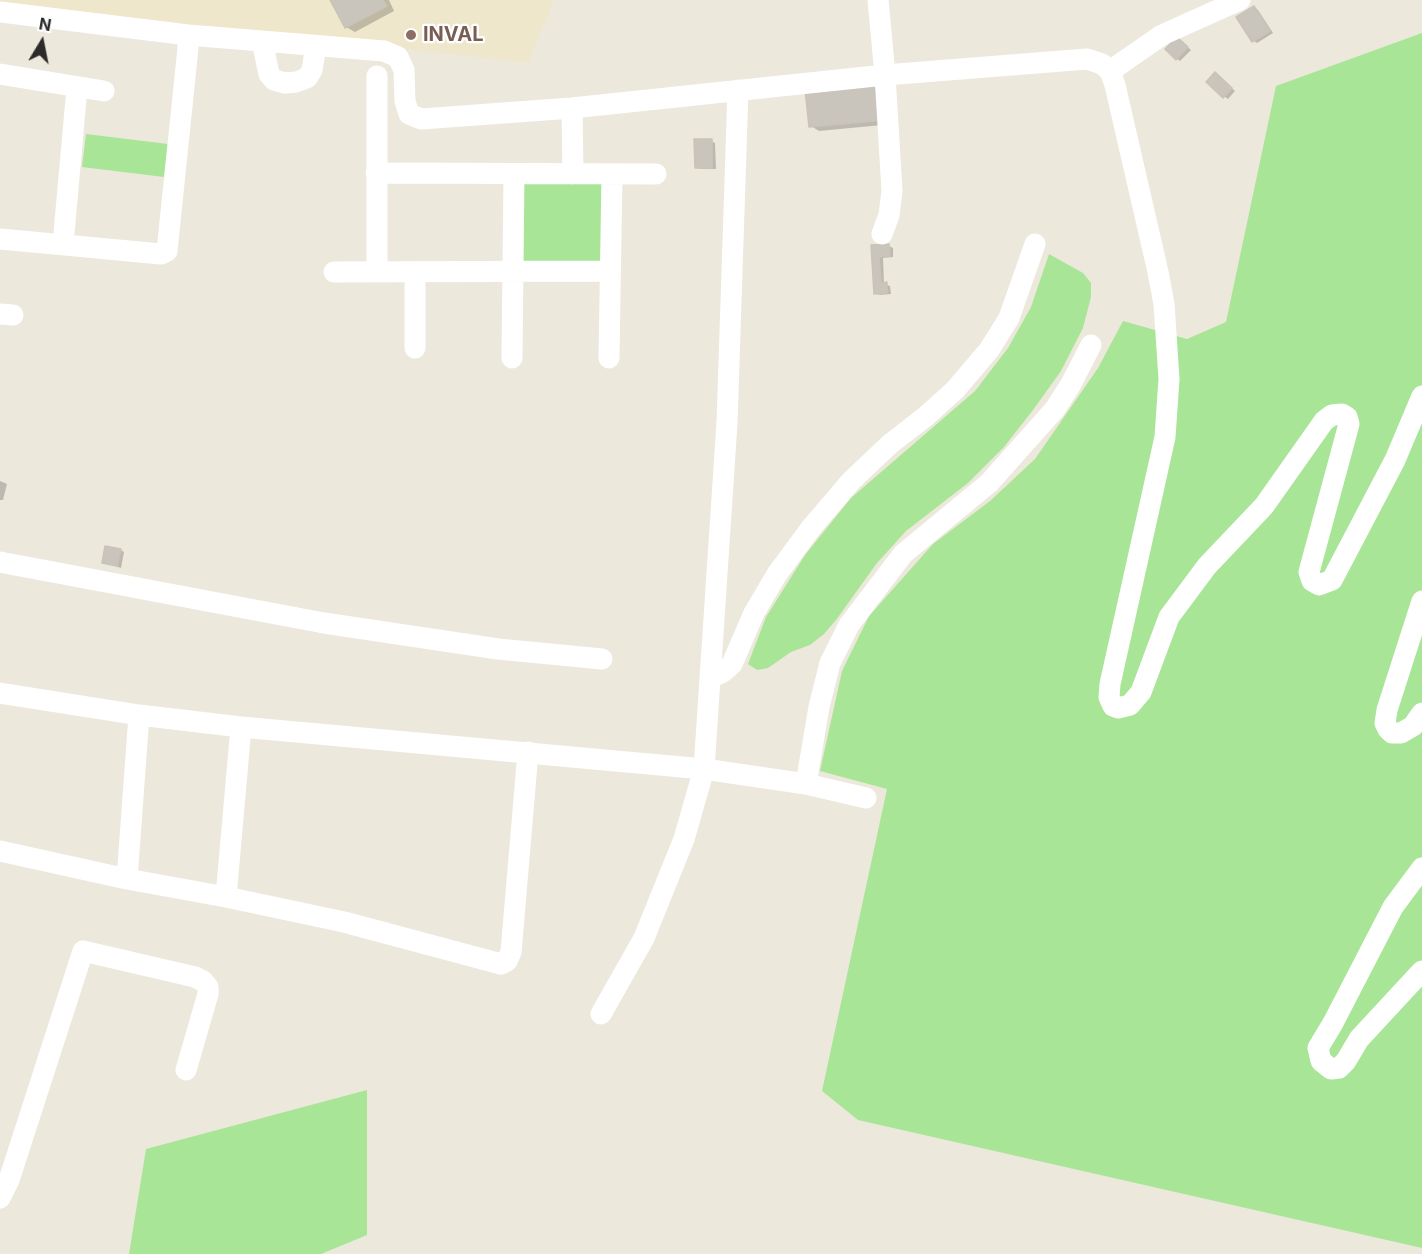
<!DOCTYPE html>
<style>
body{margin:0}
#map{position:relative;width:1422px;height:1254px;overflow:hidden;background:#ede8dc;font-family:Inter,sans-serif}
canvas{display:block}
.north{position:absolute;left:12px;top:12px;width:60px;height:60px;-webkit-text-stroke:4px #fff;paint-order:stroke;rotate:10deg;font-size:16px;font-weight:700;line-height:24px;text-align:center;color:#2b2b2b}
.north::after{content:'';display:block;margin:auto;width:21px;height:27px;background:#2b2b2b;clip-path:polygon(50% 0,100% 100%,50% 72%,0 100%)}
</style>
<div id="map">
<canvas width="1422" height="1254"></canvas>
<div class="north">N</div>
</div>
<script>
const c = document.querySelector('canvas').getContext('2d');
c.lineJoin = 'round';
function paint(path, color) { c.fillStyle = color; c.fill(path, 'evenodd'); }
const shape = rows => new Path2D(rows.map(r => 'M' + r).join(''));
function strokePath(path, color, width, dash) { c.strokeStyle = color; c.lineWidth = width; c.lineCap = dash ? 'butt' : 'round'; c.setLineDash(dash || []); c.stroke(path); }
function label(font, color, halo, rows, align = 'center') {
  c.font = font + ' Inter,sans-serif'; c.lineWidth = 4.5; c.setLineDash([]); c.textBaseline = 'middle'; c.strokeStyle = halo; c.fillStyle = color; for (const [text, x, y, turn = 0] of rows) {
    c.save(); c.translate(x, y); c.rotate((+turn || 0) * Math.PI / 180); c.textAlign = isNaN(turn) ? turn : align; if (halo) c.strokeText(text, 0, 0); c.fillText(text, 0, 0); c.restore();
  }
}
const education = shape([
 [0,0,554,0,528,63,0,4]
]);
const green = shape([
 [1422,33,1422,1248,858,1120,822,1091,887,789,820,771,842,671,869,616,933,544,990,501,1035,459,1098,368,1123,321,1187,339,1226,322,1276,86],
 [86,134,168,144,164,177,82,167],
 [523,183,603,184,602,263,522,261],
 [1049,254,1083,273,1091,283,1091,297,1083,328,1061,371,1033,410,1004,447,968,483,906,531,877,563,836,620,824,634,810,645,791,652,768,668,757,670,748,664,766,617,805,555,851,498,975,391,1008,348,1031,307],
 [367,1090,367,1235,321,1254,129,1254,146,1149]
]);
const shadow = shape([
 [332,0,389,0,394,11,355,32,346,27],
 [1254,7,1258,10,1273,33,1257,43,1254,41,1238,18],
 [1181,41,1191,50,1180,61,1176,58],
 [1219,76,1235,91,1228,99,1224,96],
 [807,90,893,124,819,131,811,126],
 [711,141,715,143,716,169,700,169,696,167],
 [889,246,893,248,893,257,883,258,884,284,890,286,891,294,880,295,876,293,873,247],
 [0,481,7,484,3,500,0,500],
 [121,550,124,552,121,568,103,562]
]);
const building = shape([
 [330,0,383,0,387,6,345,28,330,0],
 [1254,6,1270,31,1252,42,1236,17,1254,6],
 [1177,37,1188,47,1176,60,1165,49,1177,37],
 [1215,72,1232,88,1223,98,1206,82,1215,72],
 [880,81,884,120,809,127,805,89,880,81],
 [694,139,712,139,712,168,695,168,694,139],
 [889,244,890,256,879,257,881,283,887,282,887,293,874,294,871,245,889,244],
 [105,546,121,549,117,566,102,563,105,546]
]);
const minor = shape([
 [878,0,885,75,892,191,889,215,882,234],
 [0,12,188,35,384,51,398,57,404,70,405,101,409,114,421,119,572,108,885,75,1087,59,1102,64,1110,71,1115,85,1158,272,1164,304,1169,379,1165,437,1110,684,1109,697,1113,706,1118,708,1130,705,1141,692,1169,617,1207,566,1264,506,1324,421,1332,415,1342,414,1347,417,1349,424,1309,572,1312,581,1319,585,1332,580,1395,460,1422,396],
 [262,41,269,74,274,80,285,83,296,82,307,78,312,70,316,46],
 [1110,71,1162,35,1240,0],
 [0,74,104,91],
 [572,108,573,174],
 [376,173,656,174],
 [0,239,161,254,167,251,188,48,188,35],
 [63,244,77,88],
 [334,272,610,271],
 [377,272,377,76],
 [0,314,13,315],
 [415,348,415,272],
 [512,358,514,174],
 [609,358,612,174],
 [0,562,324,623,498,649,602,659],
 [1422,601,1387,710,1385,723,1388,729,1392,733,1401,733,1413,726,1422,713],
 [710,678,723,672,732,664,754,613,777,574,811,528,851,481,890,444,925,417,955,390,989,350,1009,318,1035,244],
 [0,693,139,715,241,727,704,769,806,784,866,798],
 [806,784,819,707,830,663,849,625,903,554,989,483,1055,409,1071,384,1091,345],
 [0,851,127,879,226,897,344,922,501,964,507,961,511,952,528,752],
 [1422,868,1393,907,1333,1023,1318,1048,1321,1061,1331,1069,1339,1068,1346,1061,1359,1039,1422,971],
 [127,879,139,715],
 [226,897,241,727],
 [601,1014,644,938,684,839,704,769,727,423,738,90],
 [0,1198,9,1180,83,951,195,977,203,981,208,987,208,994,186,1070]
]);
const markers = [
 [411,35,6,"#8d6e63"]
];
const educationNames = [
 ["INVAL",423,35]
];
paint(education, '#efe7cb');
paint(green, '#a9e597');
paint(shadow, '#0003');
paint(building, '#c9c4bc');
strokePath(building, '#c9c4b6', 1.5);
strokePath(minor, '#fff', 21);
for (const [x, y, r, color] of markers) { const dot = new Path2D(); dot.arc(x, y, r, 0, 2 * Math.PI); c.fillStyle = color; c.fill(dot); strokePath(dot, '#fff', 2); }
label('bold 20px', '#785e54', '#fff', educationNames, 'left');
</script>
